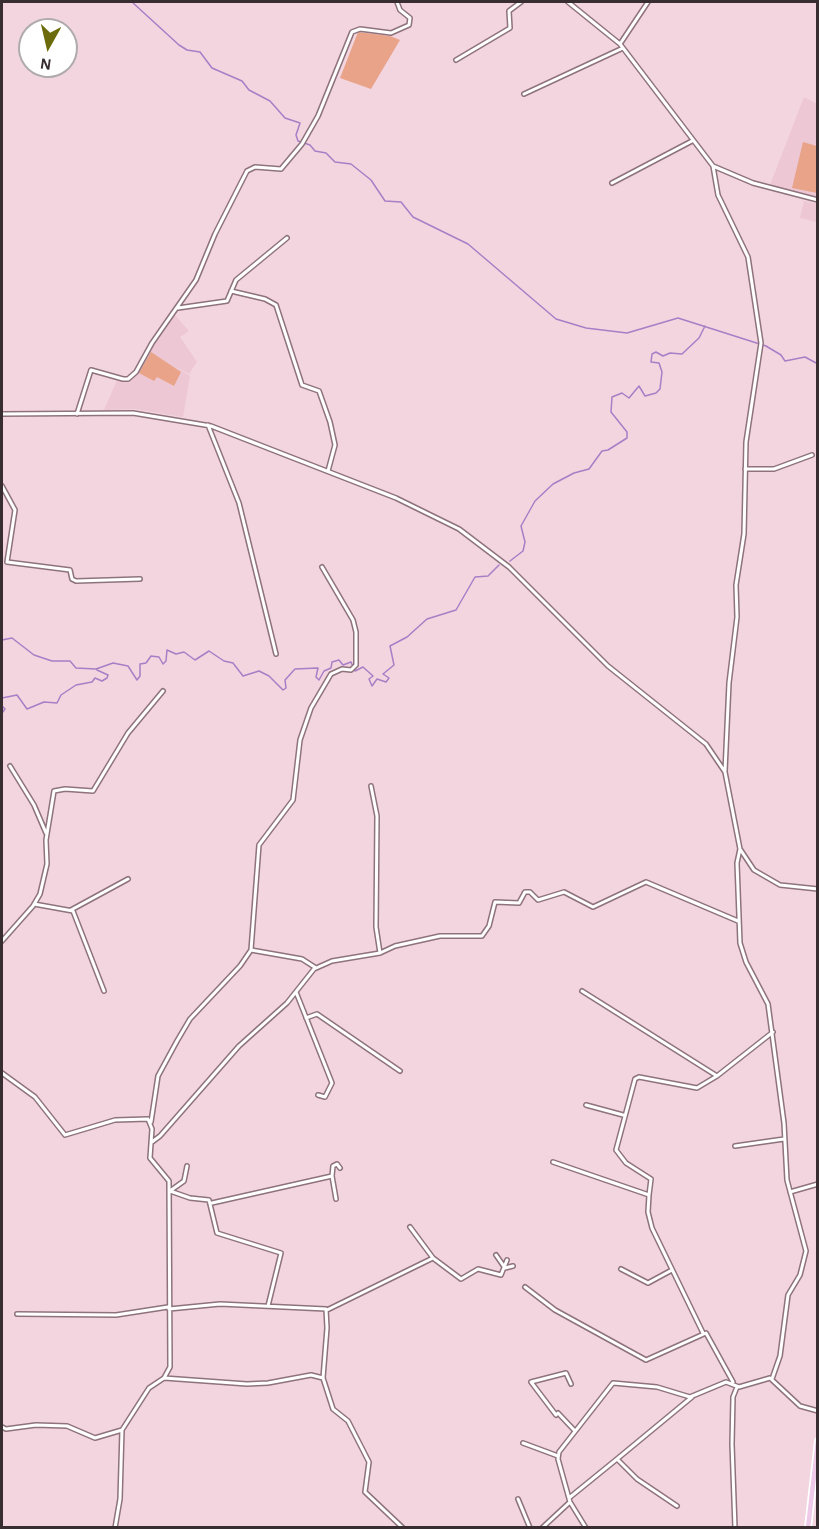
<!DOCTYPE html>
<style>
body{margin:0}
#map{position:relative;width:819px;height:1529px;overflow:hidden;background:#f3d5df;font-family:"Alegreya Sans",sans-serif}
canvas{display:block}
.frame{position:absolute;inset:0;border:3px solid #382d31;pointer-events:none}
.north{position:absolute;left:18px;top:18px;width:60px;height:60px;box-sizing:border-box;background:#fff;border:2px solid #afabad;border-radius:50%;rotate:188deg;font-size:16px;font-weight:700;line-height:24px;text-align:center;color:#382d31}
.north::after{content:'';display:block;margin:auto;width:21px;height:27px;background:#6b6b0b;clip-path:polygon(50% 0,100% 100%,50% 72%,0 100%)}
</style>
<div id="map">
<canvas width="819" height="1529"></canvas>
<div class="frame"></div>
<div class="north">N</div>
</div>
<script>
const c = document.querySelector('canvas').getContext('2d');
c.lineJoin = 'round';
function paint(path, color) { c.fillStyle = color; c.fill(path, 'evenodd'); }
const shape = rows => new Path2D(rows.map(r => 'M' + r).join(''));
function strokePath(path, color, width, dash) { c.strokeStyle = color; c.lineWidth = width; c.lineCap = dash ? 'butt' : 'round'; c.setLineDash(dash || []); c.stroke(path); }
const built = shape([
 [804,97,817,104,817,197,770,185],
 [804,201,817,204,817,222,800,218],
 [175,315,189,331,180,337,197,362,189,374,172,365,190,376,183,417,135,409,104,410,117,380,132,380,155,342]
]);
const green = shape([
 [358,32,390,36,400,40,371,89,340,78],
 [803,142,817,146,817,193,792,188],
 [151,352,181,372,174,386,157,377,154,381,139,373]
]);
const stream = shape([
 [132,2,179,45,187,50,200,52,212,68,242,81,249,90,270,101,285,118,300,123,296,135,298,141,310,145,315,151,326,153,335,162,351,164,371,180,385,201,401,202,413,217,468,244,556,319,586,328,627,333,678,318,766,346,781,355,785,361,805,357,818,364],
 [510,561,523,551,525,542,521,526,535,501,553,484,574,473,589,469,602,451,608,450,627,438,627,432,611,412,612,397,622,393,629,398,639,386,645,396,656,393,660,389,662,372,659,363,651,362,652,354,656,352,663,356,670,353,682,354,699,338,705,326],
 [2,640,12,638,34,655,52,661,70,661,76,668,96,669,113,663,128,666,137,680,140,676,140,664,146,663,151,656,159,657,163,664,166,661,167,650,176,654,184,652,195,660,209,651,224,661,233,663,243,676,259,671,269,676,283,690,286,688,285,680,295,669,318,668,316,677,319,680,324,671,331,668,332,662,339,660,343,665,351,662,355,671,363,667,373,676,369,679,372,686,377,679,386,682,389,678,383,674,394,665,390,646,407,637,427,619,456,610,475,577,488,576,499,565],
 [2,698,17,695,27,709,44,702,57,703,61,695,76,685,92,682,95,678,102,681,107,678,108,675,97,670],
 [2,706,5,709,2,713]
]);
const street = shape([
 [568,2,620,44,713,166,753,183,818,200],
 [620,44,648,2],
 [456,60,510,28,509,11,521,2],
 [524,94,623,48],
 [713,166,718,195,748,257,761,343,746,442,744,534,736,585,737,617,729,683,725,771],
 [612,183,692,141],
 [231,291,265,299,276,305,302,385,319,391,330,422,335,445,328,471],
 [178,308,227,301,236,280,287,238],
 [2,414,133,413,211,426,396,498,459,529,509,567,608,666,706,744,725,772,740,849,754,870,780,885,818,889],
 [77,414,91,370,123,379,128,379,136,372,152,343,196,280,215,234,247,171,255,167,281,169,302,144,318,116,352,32,360,29,391,33,409,25,410,18,400,10,397,2],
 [208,425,239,503,276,654],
 [745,469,774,469,812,455],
 [2,486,15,510,7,562,70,570,72,579,76,581,140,579],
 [10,766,34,805,46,833],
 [740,849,737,863,740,943,746,962,768,1004,784,1123,787,1180,806,1251,800,1275,788,1295,780,1356,772,1379],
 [34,904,73,911,104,991],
 [71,910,128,879],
 [2,941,33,906,40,894,47,864,46,840,54,791,65,789,93,791,128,733,163,691],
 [251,950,302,959,316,968],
 [380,953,395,946,440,936,482,936,489,926,495,902,519,903,525,892,530,892,538,900,564,892,593,907,646,882,738,921],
 [582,991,717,1076,773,1032],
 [296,992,332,1083,325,1097,318,1095],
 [306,1018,317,1014,400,1071],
 [2,1073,35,1097,65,1135,115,1120,148,1119,152,1129,150,1158,169,1181,170,1367,164,1378,149,1388,122,1430,120,1499,115,1528],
 [586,1105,623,1115],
 [151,1122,158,1076,177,1041,190,1019,240,966,251,950,259,845,293,800,300,740,311,708,331,674,342,669,351,670,356,665,356,632,353,620,322,567],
 [152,1142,160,1136,239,1046,287,1003,314,969,332,961,380,953,376,927,377,816,371,786],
 [735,1146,784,1139],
 [553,1162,649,1195,648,1212,652,1228,703,1333],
 [332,1176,333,1166,337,1164,340,1168],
 [170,1191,190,1198,209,1200,217,1233,281,1253,268,1306],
 [170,1191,184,1181,187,1166],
 [790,1192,818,1184],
 [649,1195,651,1179,626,1163,616,1150,635,1079,639,1077,697,1088,717,1076],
 [212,1203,332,1176,336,1199],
 [410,1227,433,1258,461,1279,478,1269,501,1275,507,1260],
 [496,1255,505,1268],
 [505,1268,513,1266],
 [621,1269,648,1283,672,1270],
 [525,1287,555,1310,646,1360,706,1333,733,1382],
 [169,1309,220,1304,326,1309,327,1328,323,1378],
 [327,1310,433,1258],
 [17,1314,116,1315,168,1307],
 [164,1378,247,1384,268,1383,311,1375,323,1378,333,1409,348,1421,369,1462,365,1492,403,1528],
 [571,1384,566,1373,531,1382,556,1415,558,1413,575,1431],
 [2,1427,6,1429,36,1425,67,1426,95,1438,122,1430],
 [523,1443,558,1456],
 [617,1459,692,1397],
 [569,1498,617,1459,637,1479,677,1506],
 [518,1499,530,1528],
 [570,1502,586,1528],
 [542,1528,570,1502,558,1459,559,1452,613,1383,657,1387,690,1397,726,1382,739,1387,770,1378,800,1406,818,1411],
 [735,1528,732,1444,733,1397,737,1387]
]);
const primary = shape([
 [808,1528,818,1441]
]);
paint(built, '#edc7d3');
paint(green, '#e8a388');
strokePath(stream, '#a87ec6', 1.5);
strokePath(street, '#8e737c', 6);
strokePath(primary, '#fff', 8);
strokePath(street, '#fff', 3);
strokePath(primary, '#efcae8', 4.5);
</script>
